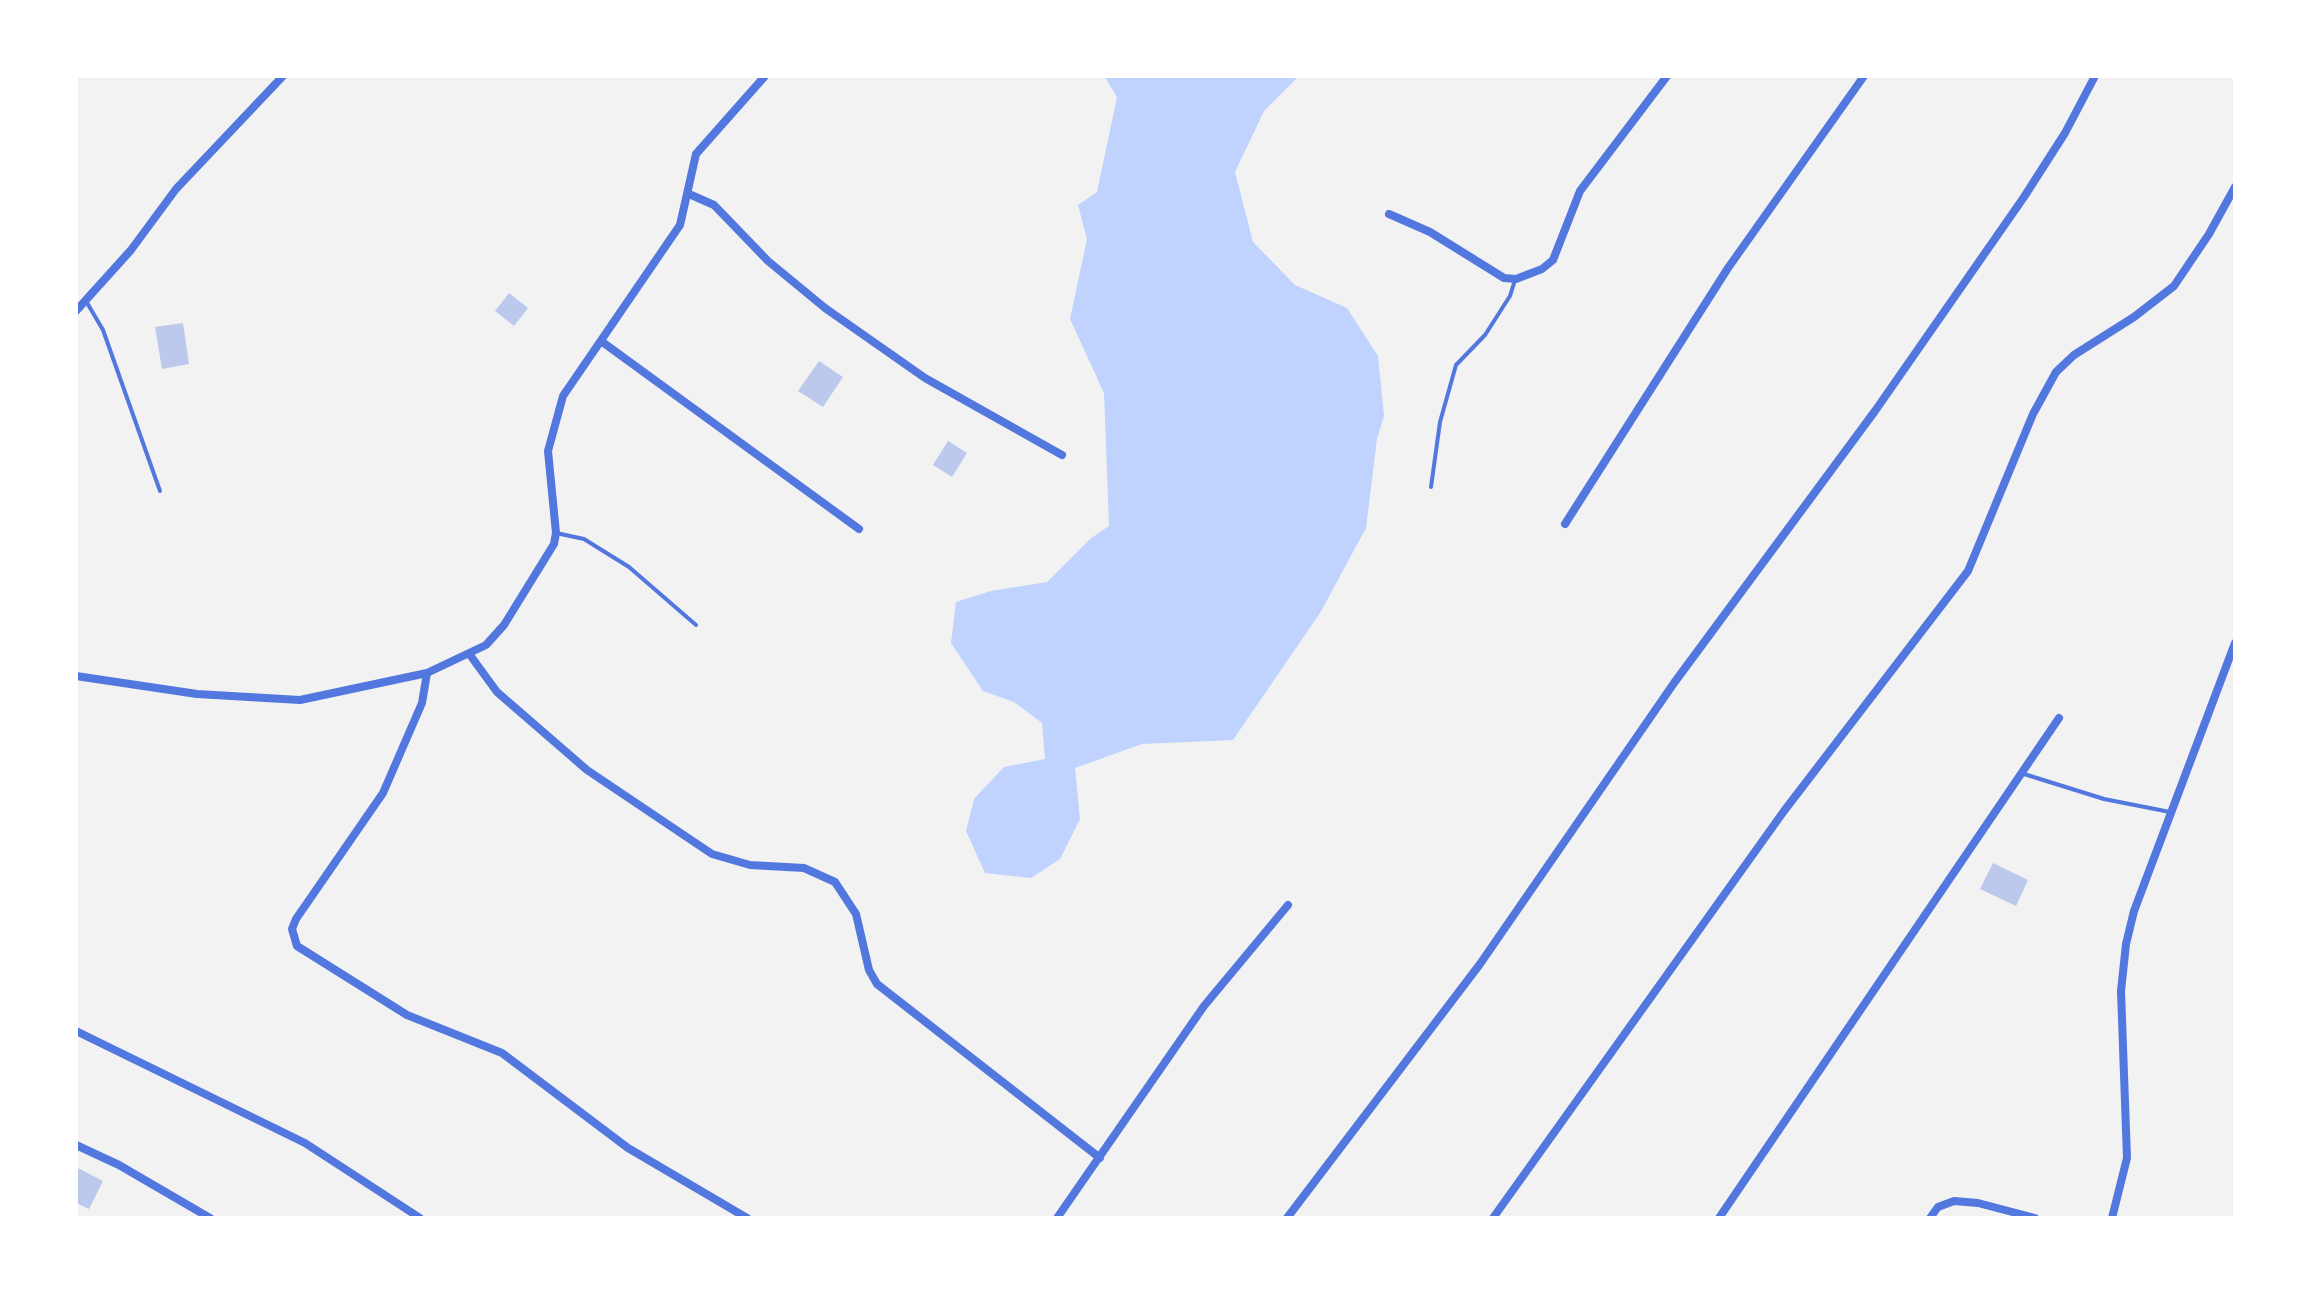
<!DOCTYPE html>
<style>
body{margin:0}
#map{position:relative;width:2311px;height:1294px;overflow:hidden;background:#f2f2f2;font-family:"PT Sans Narrow",sans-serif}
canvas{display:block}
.frame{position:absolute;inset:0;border:78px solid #fff;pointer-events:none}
</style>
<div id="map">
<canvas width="2311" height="1294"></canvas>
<div class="frame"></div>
</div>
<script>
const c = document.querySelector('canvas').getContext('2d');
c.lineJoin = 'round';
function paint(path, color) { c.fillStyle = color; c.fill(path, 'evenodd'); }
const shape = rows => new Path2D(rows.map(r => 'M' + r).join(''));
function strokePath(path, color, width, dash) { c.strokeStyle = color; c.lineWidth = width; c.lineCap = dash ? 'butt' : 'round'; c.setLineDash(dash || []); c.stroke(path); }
const water = shape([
 [1104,76,1299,76,1264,111,1235,172,1253,242,1295,285,1347,308,1378,356,1384,416,1377,439,1366,528,1320,613,1233,740,1142,744,1075,768,1080,819,1060,859,1031,878,985,873,966,831,974,799,1004,767,1045,759,1042,723,1014,702,983,691,951,643,956,602,991,591,1047,582,1090,539,1109,526,1104,393,1070,319,1087,239,1078,205,1097,192,1117,97]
]);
const building = shape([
 [509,293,528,308,514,326,495,311],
 [183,323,189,364,162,369,155,327],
 [819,361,843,377,823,407,798,391],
 [948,441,967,453,952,477,933,465],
 [1993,863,2028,880,2016,906,1980,889],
 [76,1167,103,1181,89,1209,76,1203]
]);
const service = shape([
 [86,301,103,330,160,491],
 [1431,487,1440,422,1456,365,1485,335,1510,296,1515,280],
 [556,533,584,539,629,567,696,625],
 [2024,774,2104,799,2170,812]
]);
const minor = shape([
 [689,194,714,205,768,261,825,308,925,378,1062,455],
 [1389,214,1430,232,1504,278,1516,279,1542,269,1553,260,1580,191,1667,76],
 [76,311,131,250,176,189,283,76],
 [601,341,859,529],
 [1565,524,1728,268,1864,76],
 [470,655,497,692,587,770,712,854,750,865,804,868,835,882,856,914,869,970,877,984,1100,1158],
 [427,673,422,703,383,793,296,919,292,929,297,946,407,1015,502,1053,628,1148,747,1218],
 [76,676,197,694,300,700,427,673,486,645,504,625,554,544,556,533,548,451,563,396,680,225,696,154,765,76],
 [76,1031,305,1143,420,1218],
 [76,1145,119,1165,210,1218],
 [1057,1218,1204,1006,1288,905],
 [1287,1218,1480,964,1674,683,1875,411,2024,197,2065,133,2095,76],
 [1493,1218,1784,811,1968,571,2033,414,2056,372,2074,355,2134,317,2174,286,2209,234,2235,187],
 [1719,1218,2059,718],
 [1930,1218,1938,1207,1954,1201,1978,1203,2035,1218],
 [2112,1218,2127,1158,2121,991,2126,944,2134,911,2235,643]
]);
paint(water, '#bfd3fe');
paint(building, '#bdc9ec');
strokePath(service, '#5277de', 4);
strokePath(minor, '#5277de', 8);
</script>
